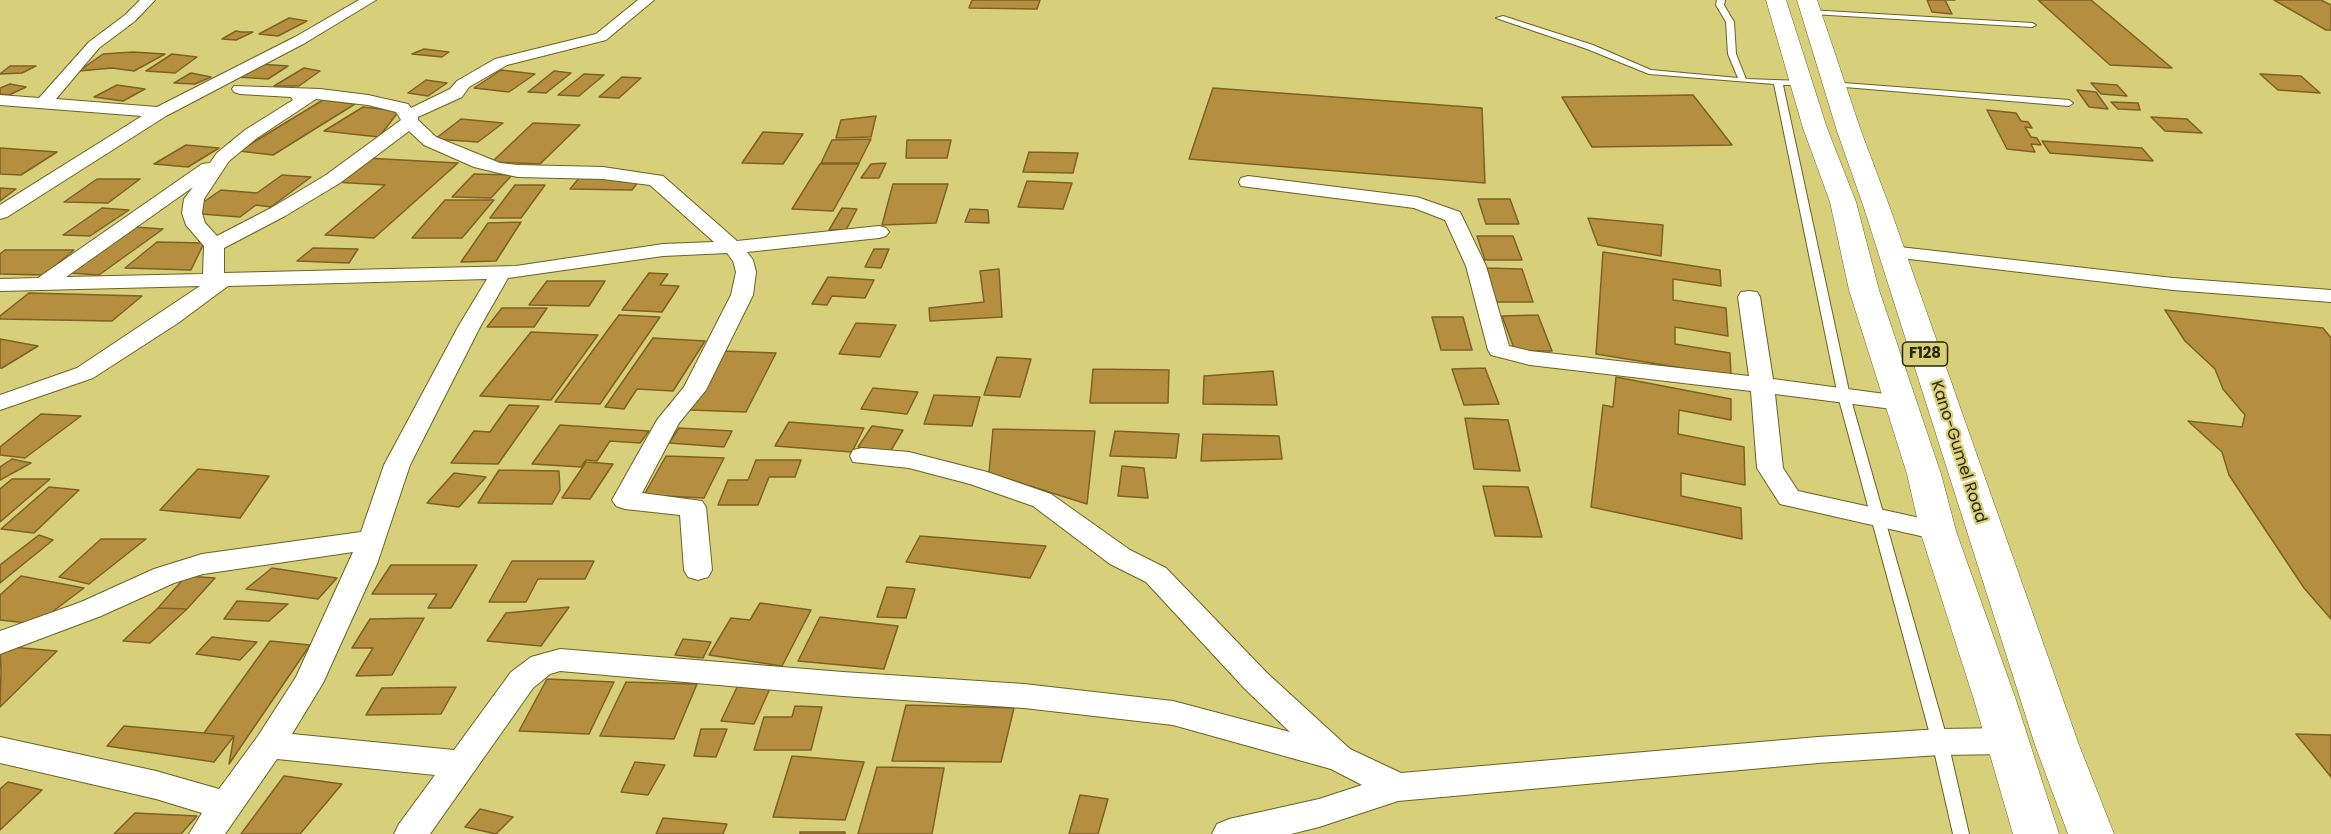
<!DOCTYPE html>
<style>
body{margin:0}
canvas{display:block;background:#d7cf7a}
</style>
<canvas width="2331" height="834"></canvas>
<script>
const c = document.querySelector('canvas').getContext('2d');
c.lineJoin = 'round';
function paint(path, color) { c.fillStyle = color; c.fill(path, 'evenodd'); }
const shape = rows => new Path2D(rows.map(r => 'M' + r).join(''));
function strokePath(path, color, width, dash) { c.strokeStyle = color; c.lineWidth = width; c.lineCap = dash ? 'butt' : 'round'; c.setLineDash(dash || []); c.stroke(path); }
function label(font, color, halo, rows, align = 'center') {
  c.font = font + ' Poppins,sans-serif'; c.lineWidth = 4.5; c.setLineDash([]); c.textBaseline = 'middle'; c.strokeStyle = halo; c.fillStyle = color; for (const [text, x, y, turn = 0] of rows) {
    c.save(); c.translate(x, y); c.rotate((+turn || 0) * Math.PI / 180); c.textAlign = isNaN(turn) ? turn : align; if (halo) c.strokeText(text, 0, 0); c.fillText(text, 0, 0); c.restore();
  }
}
const building = shape([
 [972,0,1040,0,1037,9,969,8,972,0],
 [1927,0,1955,0,1945,0,1952,14,1932,12,1927,0],
 [2038,0,2091,0,2172,68,2110,65,2038,0],
 [2274,0,2321,0,2331,5,2331,30,2326,30,2274,0],
 [289,18,307,21,278,36,259,34,289,18],
 [236,31,241,32,253,32,236,40,222,39,236,31],
 [424,49,449,52,442,57,412,54,424,49],
 [133,52,165,54,134,71,112,68,79,71,103,54,133,52],
 [172,54,197,57,175,73,146,71,172,54],
 [259,64,288,66,268,79,237,77,259,64],
 [10,66,36,66,22,73,0,74,10,66],
 [304,68,320,71,299,86,274,86,304,68],
 [501,70,535,74,509,92,474,88,501,70],
 [554,71,571,73,546,93,528,92,554,71],
 [191,73,211,77,195,84,174,83,191,73],
 [584,74,604,75,579,96,558,95,584,74],
 [2260,74,2301,76,2320,93,2278,90,2260,74],
 [622,77,641,78,619,98,599,97,622,77],
 [426,80,447,83,428,96,408,93,426,80],
 [2091,83,2117,85,2127,96,2101,94,2091,83],
 [10,84,26,87,9,95,0,94,0,88,10,84],
 [117,85,145,89,123,101,94,97,117,85],
 [1213,88,1482,108,1485,183,1189,159,1213,88],
 [2077,90,2096,92,2108,109,2089,107,2077,90],
 [1693,95,1732,145,1592,147,1562,97,1693,95],
 [323,100,355,104,273,155,239,151,323,100],
 [2111,102,2138,103,2140,110,2118,109,2111,102],
 [363,107,399,111,379,137,324,131,363,107],
 [1987,110,2016,113,2021,121,2028,122,2032,128,2025,127,2031,137,2037,138,2041,145,2031,144,2035,152,2007,149,1987,110],
 [876,116,871,137,836,138,841,120,876,116],
 [2151,117,2187,119,2202,133,2165,131,2151,117],
 [461,119,503,123,478,142,435,139,461,119],
 [533,123,580,125,540,164,492,162,533,123],
 [763,132,803,134,783,164,742,163,763,132],
 [871,139,859,163,821,163,832,140,871,139],
 [907,140,951,140,947,158,906,158,907,140],
 [2042,141,2142,148,2153,161,2050,153,2042,141],
 [186,145,219,148,188,167,154,164,186,145],
 [0,148,57,152,21,175,0,174,0,148],
 [1029,152,1078,153,1073,173,1023,172,1029,152],
 [365,158,458,163,374,238,325,235,385,185,334,182,365,158],
 [886,163,879,178,861,178,871,164,886,163],
 [820,164,859,164,833,211,792,209,820,164],
 [474,174,512,175,491,198,452,197,474,174],
 [282,175,311,177,271,207,256,205,240,217,201,214,199,205,221,190,257,193,282,175],
 [580,177,641,178,632,190,570,189,580,177],
 [97,179,140,179,108,203,64,202,97,179],
 [1027,181,1072,183,1063,209,1018,207,1027,181],
 [893,184,948,184,936,223,882,225,893,184],
 [515,185,545,185,521,218,490,218,515,185],
 [0,188,16,189,0,201,0,188],
 [1478,199,1510,199,1519,224,1486,224,1478,199],
 [445,200,494,200,462,238,412,238,445,200],
 [102,208,129,210,90,236,63,235,102,208],
 [842,208,857,209,846,230,829,230,842,208],
 [970,209,988,210,989,223,965,222,970,209],
 [1588,218,1663,225,1661,256,1598,245,1588,218],
 [521,222,496,261,461,262,488,223,521,222],
 [134,227,163,229,99,275,69,273,134,227],
 [1477,236,1513,236,1522,260,1485,260,1477,236],
 [157,242,204,243,191,270,125,268,157,242],
 [313,248,358,249,349,263,297,261,313,248],
 [874,249,889,249,881,268,865,267,874,249],
 [5,250,74,250,44,275,0,274,0,254,5,250],
 [1603,252,1720,270,1721,286,1673,279,1673,300,1726,308,1728,336,1675,327,1675,344,1730,353,1731,376,1596,354,1603,252],
 [1486,268,1522,269,1533,302,1496,302,1486,268],
 [999,269,1002,317,930,321,929,308,984,302,980,271,999,269],
 [649,273,668,274,660,285,679,286,662,312,622,310,649,273],
 [828,277,874,280,865,298,832,296,827,305,812,304,828,277],
 [547,281,605,281,589,306,529,305,547,281],
 [29,293,142,296,112,321,0,319,0,316,29,293],
 [502,308,547,308,534,327,487,327,502,308],
 [2165,310,2323,328,2331,338,2331,619,2304,588,2229,475,2222,452,2188,421,2242,427,2245,415,2223,389,2215,369,2185,341,2165,310],
 [619,315,660,317,600,404,555,402,619,315],
 [1538,315,1552,351,1515,351,1502,316,1538,315],
 [1432,317,1463,317,1472,350,1441,350,1432,317],
 [856,323,896,325,880,357,839,354,856,323],
 [531,332,598,335,551,400,480,396,531,332],
 [653,338,705,341,673,391,637,389,624,409,605,407,653,338],
 [0,339,38,346,2,368,0,368,0,339],
 [723,351,776,353,746,412,690,410,723,351],
 [997,357,1031,359,1020,397,984,395,997,357],
 [1485,368,1499,404,1464,405,1452,369,1485,368],
 [1093,369,1169,370,1168,403,1090,403,1093,369],
 [1273,371,1277,405,1203,404,1204,376,1273,371],
 [1616,377,1731,399,1731,420,1679,410,1678,434,1744,447,1745,485,1681,473,1681,496,1741,508,1742,539,1591,507,1603,405,1613,407,1616,377],
 [873,388,918,392,907,414,861,409,873,388],
 [934,395,980,397,972,426,924,424,934,395],
 [509,405,539,406,498,464,451,463,474,431,490,432,509,405],
 [41,414,81,416,25,458,0,455,0,447,41,414],
 [1465,418,1508,420,1520,471,1474,469,1465,418],
 [789,422,864,428,852,452,775,446,789,422],
 [560,425,649,431,640,443,610,441,597,461,586,460,581,467,532,464,560,425],
 [872,426,903,430,890,452,858,447,872,426],
 [679,428,732,431,724,447,669,443,679,428],
 [993,429,1095,431,1087,504,989,473,993,429],
 [1115,431,1179,434,1176,458,1110,456,1115,431],
 [1203,434,1279,436,1282,459,1201,461,1203,434],
 [666,456,724,458,704,498,644,495,666,456],
 [12,459,31,463,0,480,0,467,12,459],
 [756,460,801,460,795,477,769,477,758,505,718,505,728,480,748,480,756,460],
 [586,462,613,464,590,499,562,498,586,462],
 [1122,466,1144,468,1148,498,1118,496,1122,466],
 [198,469,269,476,240,518,160,510,198,469],
 [499,470,559,471,560,490,552,504,478,503,499,470],
 [454,473,486,477,459,507,427,503,454,473],
 [12,479,50,479,0,522,0,489,12,479],
 [1483,486,1528,487,1542,537,1495,536,1483,486],
 [49,487,79,490,34,533,1,529,49,487],
 [39,535,53,540,0,583,0,565,39,535],
 [920,536,1046,546,1030,578,906,562,920,536],
 [101,539,146,539,89,584,59,577,101,539],
 [512,561,594,561,585,579,538,579,526,602,489,602,512,561],
 [391,565,477,565,451,608,428,608,437,594,372,594,391,565],
 [272,568,337,578,318,599,246,589,272,568],
 [21,576,84,588,36,624,0,620,0,595,21,576],
 [186,576,215,578,187,609,158,608,186,576],
 [887,587,915,589,906,618,877,617,887,587],
 [237,601,288,604,269,621,224,619,237,601],
 [760,603,811,610,782,666,709,655,731,618,750,620,760,603],
 [569,607,541,646,487,641,506,613,569,607],
 [158,608,187,609,150,643,123,641,158,608],
 [820,617,898,626,884,669,798,661,820,617],
 [424,618,392,675,356,676,373,648,352,648,370,619,424,618],
 [212,637,257,642,240,660,196,654,212,637],
 [683,639,711,642,703,658,675,655,683,639],
 [270,641,310,645,229,764,234,736,204,733,270,641],
 [0,646,57,651,0,707,1,671,0,646],
 [547,679,614,682,589,734,519,731,547,679],
 [740,681,772,684,754,724,721,721,740,681],
 [626,682,697,684,674,739,600,736,626,682],
 [456,687,441,714,366,715,382,688,456,687],
 [906,705,1014,708,1001,762,892,761,906,705],
 [795,706,822,707,811,750,754,750,764,717,792,717,795,706],
 [124,726,204,733,234,736,214,762,107,746,124,726],
 [701,729,727,729,716,757,694,756,701,729],
 [2296,734,2331,735,2331,777,2296,734],
 [792,756,864,762,845,820,773,817,792,756],
 [635,762,665,765,648,795,621,792,635,762],
 [877,767,944,768,932,834,858,834,877,767],
 [284,776,342,784,300,834,241,834,284,776],
 [8,782,42,790,0,830,0,789,8,782],
 [1080,795,1108,799,1098,834,1069,834,1080,795],
 [480,809,513,817,496,834,465,827,480,809],
 [135,813,197,816,181,834,114,834,135,813],
 [663,818,727,824,723,834,656,834,663,818],
 [800,832,845,832,845,834,800,834,800,832]
]);
const service = shape([
 [1717,0,1725,0,1724,5,1734,22,1736,54,1746,79,1803,81,1807,83,1803,85,1783,85,1850,396,1948,742,1969,834,1953,834,1932,742,1838,396,1774,84,1649,74,1587,49,1496,18,1503,16,1593,45,1651,70,1738,78,1728,54,1726,22,1716,5,1717,0],
 [1809,10,2032,23,2036,25,2032,27,1812,14,1809,14,1809,10],
 [1830,82,2069,100,2073,103,2069,106,1833,86,1830,86,1830,82]
]);
const minor = shape([
 [140,0,155,0,135,21,99,48,56,99,157,107,295,37,359,0,376,0,305,43,166,116,7,217,0,219,0,205,142,116,0,105,0,95,39,98,89,42,125,15,140,0],
 [638,0,654,0,606,40,507,65,469,87,462,97,418,117,418,120,436,137,500,163,518,165,603,167,663,176,737,241,879,226,886,228,889,232,886,236,879,238,747,252,753,260,756,272,753,295,706,390,679,423,642,493,702,501,706,507,712,570,708,577,698,580,688,577,684,570,680,515,625,509,616,506,612,500,657,420,684,387,731,295,736,272,733,261,727,253,663,256,508,278,480,327,410,465,377,564,323,683,292,734,454,750,511,672,531,657,560,649,843,672,1024,684,1173,701,1290,732,1245,689,1146,582,1110,564,1033,506,970,484,909,468,853,462,850,456,853,450,862,448,909,452,987,472,1051,494,1130,550,1166,568,1267,673,1350,749,1401,773,1818,737,1940,729,2006,728,2017,732,2022,741,2017,750,2006,754,1940,755,1818,763,1398,801,1319,827,1291,834,1212,834,1217,824,1229,819,1319,799,1362,785,1331,769,1173,725,1024,708,843,696,560,671,550,674,533,688,430,834,394,834,399,824,435,775,277,759,225,834,189,834,202,813,156,799,0,763,0,737,156,771,219,789,258,736,296,677,353,552,203,574,174,583,101,616,0,654,0,631,81,602,154,569,202,554,361,532,384,465,458,327,487,279,228,286,178,323,93,378,0,410,0,395,77,368,200,286,0,291,0,279,38,278,202,164,210,163,217,153,245,130,293,100,291,97,240,94,234,92,232,89,234,86,320,89,368,95,408,104,411,108,450,89,457,81,495,59,596,34,638,0],
 [316,99,368,105,396,112,401,120,326,175,271,208,217,236,205,223,202,213,204,199,229,161,257,138,316,99],
 [409,131,424,145,474,167,499,173,518,177,603,179,650,185,714,242,663,244,516,266,224,273,224,248,285,216,340,183,409,131],
 [193,187,184,199,182,213,186,225,204,246,203,274,66,277,193,187],
 [1248,176,1417,197,1460,212,1486,266,1509,346,1530,351,1749,376,1738,297,1741,292,1749,291,1757,292,1760,297,1773,379,1900,396,1908,398,1912,403,1908,408,1900,410,1775,394,1783,468,1798,491,1938,522,1947,524,1951,531,1947,538,1938,540,1780,504,1757,468,1751,391,1530,365,1491,355,1488,350,1466,266,1445,220,1414,208,1241,186,1239,182,1241,178,1248,176],
 [1891,246,2173,278,2331,290,2331,302,2173,290,1884,256,1881,252,1884,248,1891,246]
]);
const primary = shape([
 [1766,0,1786,0,1827,128,1856,202,1879,290,1941,474,1956,531,2016,700,2059,834,2013,834,1974,700,1920,531,1907,474,1849,290,1830,202,1803,128,1766,0],
 [1797,0,1817,0,1861,131,1890,208,2079,745,2114,834,2068,834,2035,745,1864,208,1837,131,1797,0]
]);
const shields = [
 [1925,354,45]
];
const shieldNames = [
 ["F128",1925,354]
];
const streetNames = [
 ["Kano-Gumel Road",1958,452,72]
];
paint(building, '#b58f3f');
strokePath(building, '#7e6224', 1.5);
strokePath(service, '#6a6321', 2);
strokePath(minor, '#6a6321', 2);
strokePath(primary, '#6a6321', 1);
paint(service, '#fff');
paint(minor, '#fff');
paint(primary, '#fff');
for (const [x, y, w] of shields) { const box = new Path2D(); box.roundRect(x - w / 2, y - 12, w, 24, 4.5); c.fillStyle = '#d7cf7a'; c.fill(box); strokePath(box, '#2b2803', 1.5); }
label('bold 15px', '#2b2803', null, shieldNames);
label('16px', '#2b2803', '#d7cf7a', streetNames);
</script>
